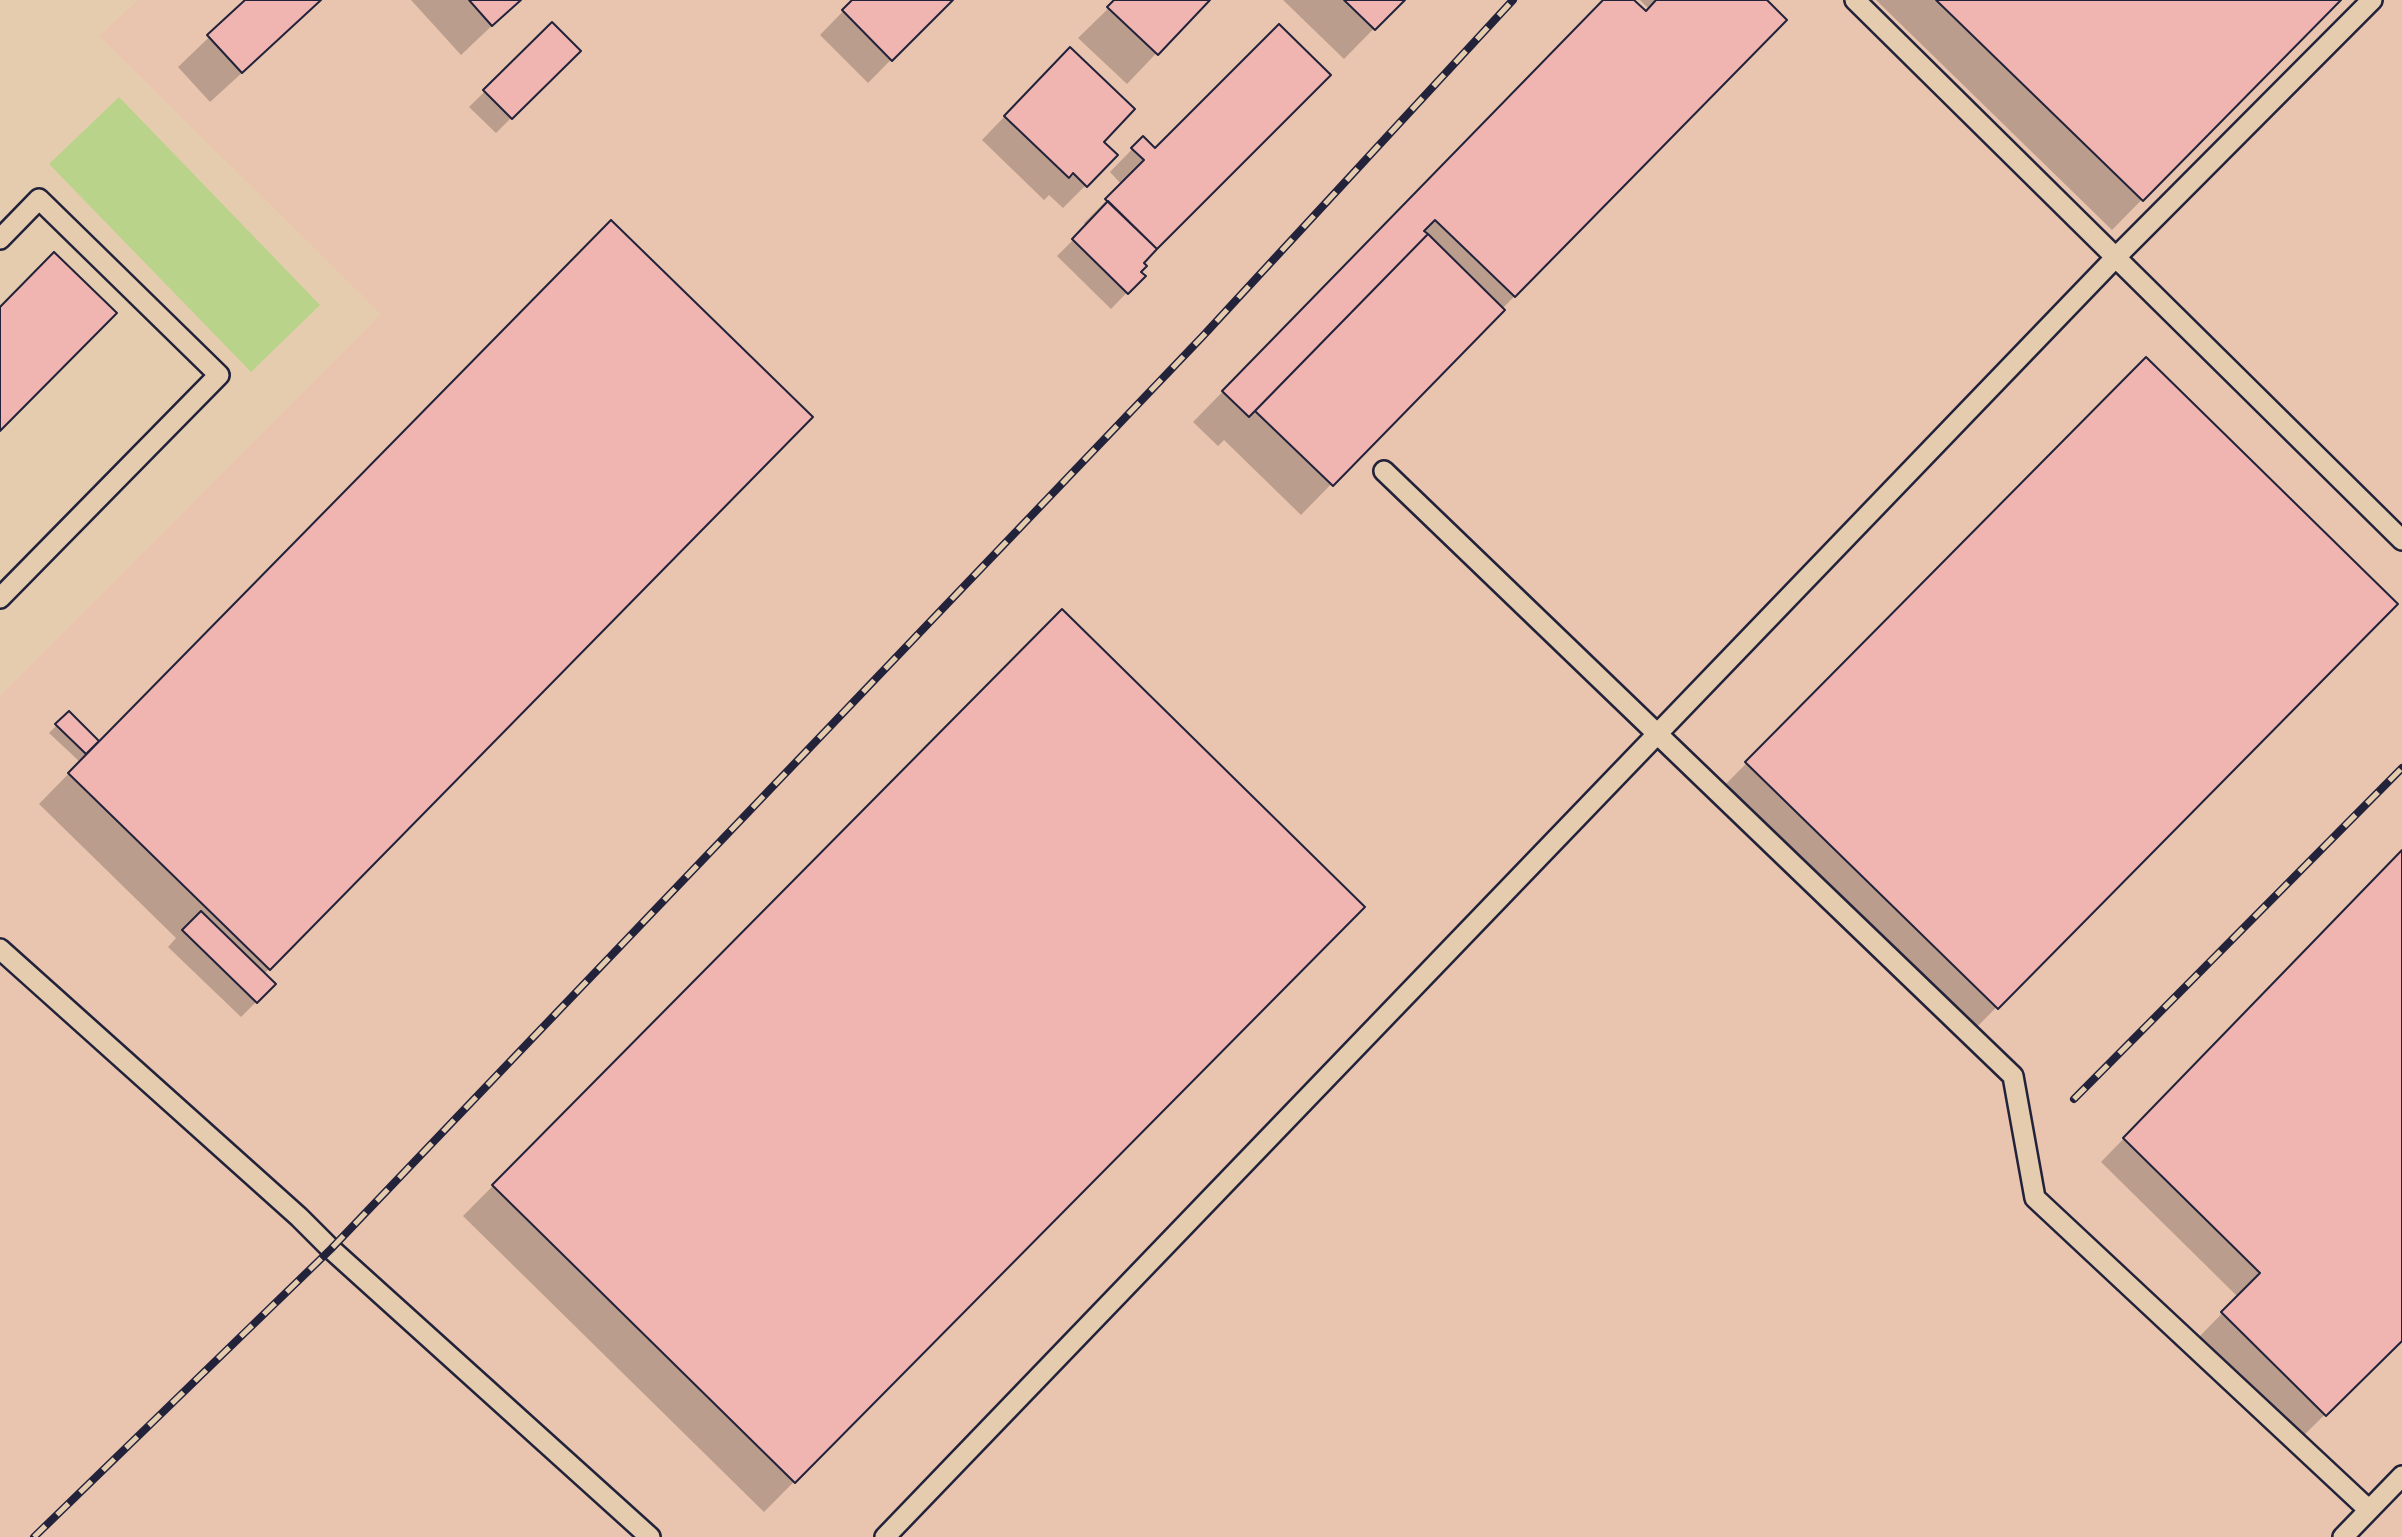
<!DOCTYPE html>
<style>
body{margin:0}
canvas{display:block;background:#e6ccae}
</style>
<canvas width="2402" height="1537"></canvas>
<script>
const c = document.querySelector('canvas').getContext('2d');
c.lineJoin = 'round';
function paint(path, color) { c.fillStyle = color; c.fill(path, 'evenodd'); }
const shape = rows => new Path2D(rows.map(r => 'M' + r).join(''));
function strokePath(path, color, width, dash) { c.strokeStyle = color; c.lineWidth = width; c.lineCap = dash ? 'butt' : 'round'; c.setLineDash(dash || []); c.stroke(path); }
const built = shape([
 [138,0,2402,0,2402,1537,0,1537,0,696,381,314,99,36]
]);
const green = shape([
 [119,97,320,305,251,372,49,164]
]);
const shadow = shape([
 [248,0,322,0,210,102,178,67],
 [411,0,519,0,461,55],
 [854,0,950,0,868,83,820,35],
 [1117,0,1207,0,1127,84,1078,38],
 [1283,0,1402,0,1344,59],
 [1605,0,1631,0,1645,13,1649,9,1640,0,1764,0,1784,20,1301,515,1224,440,1218,446,1193,422],
 [1876,0,2338,0,2112,230],
 [552,25,578,51,496,133,469,107],
 [1047,72,1101,142,1086,185,1063,208,1049,195,1044,200,982,140],
 [1143,138,1155,150,1139,272,1143,276,1111,309,1057,256,1087,226,1084,223,1122,185,1110,172],
 [2146,360,2396,604,1966,1038,1717,793],
 [811,417,264,974,274,984,241,1017,168,947,176,938,39,804,80,762,49,733,69,713,99,743],
 [1062,612,1363,907,764,1512,463,1216],
 [2402,852,2402,1339,2301,1438,2199,1337,2238,1297,2101,1162]
]);
const building = shape([
 [245,0,321,0,242,73,207,35,245,0],
 [469,0,521,0,492,26,469,0],
 [852,0,953,0,892,61,842,10,852,0],
 [1114,0,1210,0,1158,55,1107,7,1114,0],
 [1344,0,1405,0,1375,30,1344,0],
 [1603,0,1634,0,1646,11,1656,0,1767,0,1787,20,1515,297,1435,220,1424,231,1428,234,1249,417,1222,391,1603,0],
 [1936,0,2341,0,2143,201,1936,0],
 [552,22,581,51,512,119,483,90,552,22],
 [1279,24,1331,75,1157,249,1105,199,1144,160,1131,148,1143,136,1155,148,1279,24],
 [1070,47,1135,109,1104,142,1118,155,1087,187,1073,173,1069,178,1004,116,1070,47],
 [1108,201,1157,249,1144,263,1147,266,1141,272,1146,276,1128,294,1072,239,1108,201],
 [611,220,813,417,270,970,68,773,611,220],
 [1428,234,1505,310,1333,486,1255,411,1428,234],
 [54,252,117,313,0,431,0,307,54,252],
 [2146,357,2398,604,1998,1009,1745,762,2146,357],
 [1062,609,1365,907,795,1483,492,1185,1062,609],
 [69,711,99,741,86,754,55,724,69,711],
 [2402,850,2402,1341,2326,1416,2221,1312,2260,1273,2123,1138,2402,850],
 [201,911,276,984,257,1003,182,930,201,911]
]);
const service = shape([
 [1855,0,2402,540],
 [0,239,39,199,219,375,0,598],
 [1384,471,2013,1076,2035,1198,2369,1510],
 [0,949,299,1217,331,1249,650,1537],
 [885,1537,2115,258,2372,0],
 [2343,1537,2402,1476]
]);
const rail = shape([
 [2074,1099,2402,768],
 [34,1537,331,1249,1202,337,1513,0]
]);
paint(built, '#e9c5af');
paint(green, '#b9d38a');
paint(shadow, '#0003');
paint(building, '#f0b5b1');
strokePath(building, '#22223b', 2);
strokePath(service, '#22223b', 24);
strokePath(service, '#e6ccae', 19);
strokePath(rail, '#22223b', 8);
strokePath(rail, '#e6ccae', 5, [16]);
</script>
